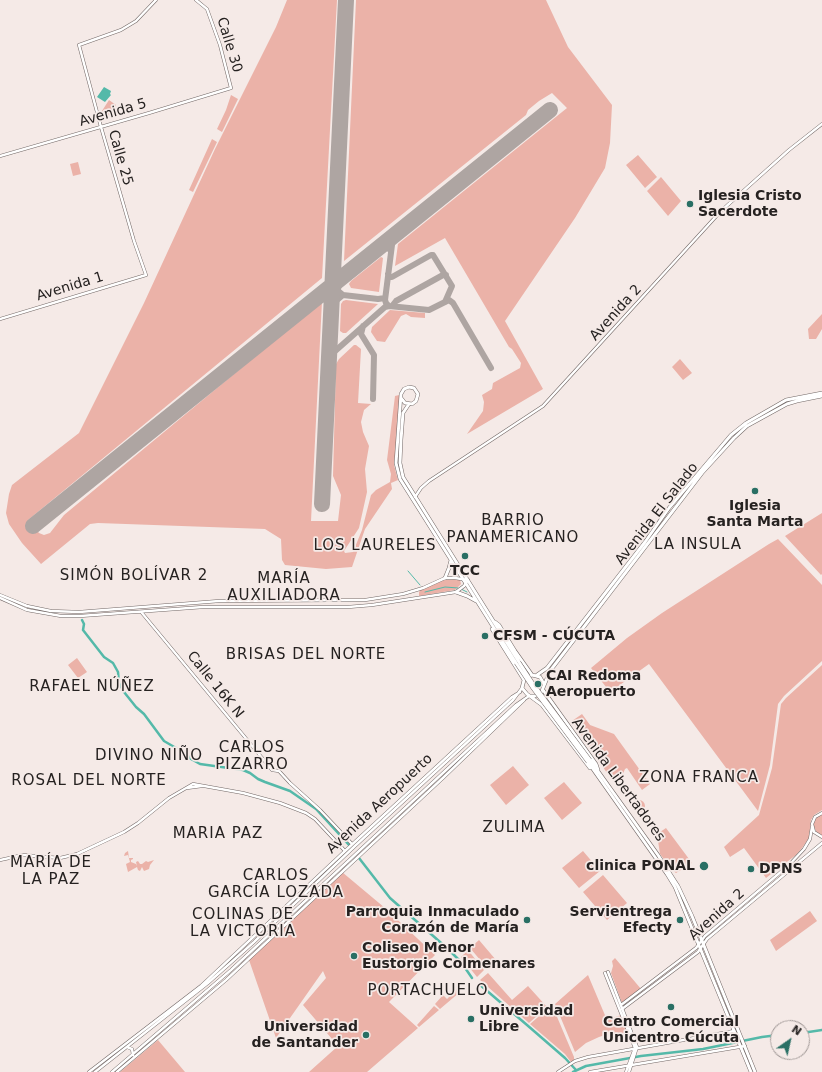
<!DOCTYPE html>
<meta charset="utf-8">
<style>
body{margin:0}
#map{position:relative;width:822px;height:1072px;overflow:hidden;background:#f5eae7;font-family:"DejaVu Sans",sans-serif}
canvas{display:block}
.north{position:absolute;left:770px;top:1020px;width:40px;height:40px;box-sizing:border-box;background:#f5eae7;border:1px solid #a29a98;border-radius:50%;rotate:34deg;font-size:11px;font-weight:700;line-height:16px;text-align:center;color:#262221}
.north::after{content:'';display:block;margin:auto;width:14px;height:18px;background:#296f64;clip-path:polygon(50% 0,100% 100%,50% 72%,0 100%)}
</style>
<div id="map">
<canvas width="822" height="1072"></canvas>
<div class="north">N</div>
</div>
<script>
const c = document.querySelector('canvas').getContext('2d');
c.lineJoin = 'round';
function paint(path, color) { c.fillStyle = color; c.fill(path, 'evenodd'); }
const shape = rows => new Path2D(rows.map(r => 'M' + r).join(''));
function strokePath(path, color, width, dash) { c.strokeStyle = color; c.lineWidth = width; c.lineCap = dash ? 'butt' : 'round'; c.setLineDash(dash || []); c.stroke(path); }
function label(font, color, halo, rows, align = 'center') {
  c.font = font + ' "DejaVu Sans",sans-serif'; c.lineWidth = 3.5; c.setLineDash([]); c.textBaseline = 'middle'; c.strokeStyle = halo; c.fillStyle = color; for (const [text, x, y, turn = 0] of rows) {
    c.save(); c.translate(x, y); c.rotate((+turn || 0) * Math.PI / 180); c.textAlign = isNaN(turn) ? turn : align; if (halo) c.strokeText(text, 0, 0); c.fillText(text, 0, 0); c.restore();
  }
}
const green = shape([
 [287,0,337,0,322,278,28,520,39,533,44,535,50,533,64,515,322,301,311,521,338,521,341,495,333,476,336,364,339,359,354,345,356,345,361,349,358,403,371,404,364,410,361,422,363,432,369,446,365,469,367,492,359,528,344,551,345,553,353,552,362,530,371,495,376,490,390,482,391,474,387,460,395,396,399,395,400,406,394,465,398,480,391,483,392,489,365,529,352,567,326,569,285,565,282,560,281,539,265,529,98,523,90,524,41,564,22,543,9,524,6,513,9,494,12,485,79,433,144,303,215,149,276,27],
 [356,0,546,0,568,47,612,105,610,143,605,168,575,218,505,321,543,389,467,434,483,411,484,402,482,395,492,389,493,383,520,368,521,363,512,349,509,347,445,238,395,266,398,244,567,108,552,93,539,101,528,110,526,115,344,261],
 [231,95,238,99,222,132,217,129,226,110],
 [109,100,116,105,107,119,100,114],
 [212,139,217,142,193,192,189,190],
 [638,155,657,177,645,188,626,165],
 [78,162,81,174,73,176,70,164],
 [661,177,681,201,668,216,647,191],
 [381,257,383,258,379,292,351,288,349,284,351,281],
 [346,300,378,304,346,333,343,333,340,331,341,304,343,301],
 [390,310,425,313,425,318,411,317,406,314,401,316,385,342,377,341,371,332,372,327],
 [822,314,822,329,816,339,809,339,808,329],
 [680,359,692,373,683,380,672,367],
 [822,513,822,574,821,575,785,536],
 [778,539,822,585,822,661,784,696,778,704,770,765,758,811,649,664,610,692,591,668,627,638,662,613,769,544],
 [454,579,460,580,461,584,455,590,419,596,419,592,421,589,443,580],
 [77,658,87,672,78,678,68,665],
 [822,665,822,810,814,815,811,820,809,838,802,848,796,855,766,878,744,848,730,857,724,847,759,815,772,768,781,704,786,698],
 [582,714,590,725,614,734,650,784,642,790,627,768,625,769,620,781,607,773,572,721],
 [513,766,529,785,506,805,490,785],
 [564,782,582,803,562,820,544,798],
 '633 806a6 6 0 1 1 12 0a6 6 0 1 1-12 0Z',
 [822,814,822,836,817,833,813,825,817,816],
 [666,828,692,863,676,873,672,870,660,854,657,834],
 [128,851,129,858,133,858,133,859,131,860,131,862,136,864,137,866,136,862,138,861,140,864,142,864,146,861,148,862,154,860,150,865,149,869,144,871,142,867,140,871,138,870,137,867,128,872,126,864,130,862,128,855,124,856,125,853],
 [583,851,600,871,579,888,562,868],
 [342,872,385,908,435,955,389,1002,418,1028,367,1072,309,1072,338,1046,303,1005,326,978,323,971,276,1038,249,960],
 [603,875,627,903,607,920,583,892],
 [810,911,817,921,776,951,770,940],
 [479,940,496,960,487,968,470,948],
 [468,950,484,970,477,977,461,957],
 [615,958,641,989,622,1003,611,973,613,966,612,961],
 [488,973,512,1000,528,986,547,1007,529,1023,480,980],
 [588,975,607,1020,621,1015,628,1031,625,1033,611,1033,599,1037,586,1043,575,1052,555,1004],
 [457,989,460,992,440,1009,435,1004,443,995,447,999],
 [552,1005,574,1057,574,1060,571,1062,565,1054,530,1024],
 [434,1006,439,1010,419,1027,417,1025],
 [158,1040,185,1072,120,1072]
]);
const water = shape([
 [104,87,111,91,110,94,111,95,105,102,97,97]
]);
const stream = shape([
 [408,571,420,585],
 [461,589,467,592],
 [425,592,445,587,458,588]
]);
const canal = shape([
 [82,620,84,624,83,630,104,657,113,663,118,672,119,683,124,692,136,707,144,714,164,741,176,748],
 [181,749,191,759,200,764,243,770,250,773,258,779,265,782,290,791,316,809,349,845],
 [359,858,390,898,448,949,461,962,472,978],
 [479,984,527,1025,565,1058,576,1070],
 [802,1033,822,1030],
 [573,1072,586,1066,641,1056,703,1049,762,1037,778,1035]
]);
const taxiway = shape([
 [382,245,387,246,390,250],
 [388,274,389,277,392,277,431,255,433,255,452,286,445,302],
 [333,275,337,290,343,295,378,299,385,298],
 [338,290,339,282,341,278],
 [317,298,324,294,343,295],
 [389,306,386,303,385,300,393,237],
 [392,306,396,301,443,275,446,275],
 [332,308,337,300,343,295],
 [363,326,361,334,374,355,373,399],
 [329,359,334,352,385,307,389,306,429,310,449,300,453,303,491,368]
]);
const runway = shape([
 [322,504,346,0],
 [33,526,550,110]
]);
const secondary = shape([
 [0,156,149,113,231,88,220,45,207,9,196,0],
 [0,319,146,275,134,241,101,127,79,45,121,30,136,21,156,0],
 [415,497,421,488,429,481,543,406,721,211,789,150,822,124],
 [0,595,27,606,51,611,79,612,219,601,365,600,403,594,423,588,445,578,455,578,468,580,464,586,456,592,372,605,348,607,203,607,80,616,61,616,27,610,0,598],
 [142,613,263,759,272,770,279,771,290,783,320,810,352,844],
 [187,788,202,786],
 [822,813,815,817,812,824,814,832,822,837],
 [0,860,23,855,60,858,77,854,124,832,138,823,169,798,193,784,243,793,280,803,306,813,315,819,345,851],
 [608,972,637,1047,629,1072],
 [605,973,635,1048,626,1072],
 [621,1005,696,948,705,936,789,865,804,849,810,839,812,827],
 [622,1009,698,952,707,939,822,843],
 [127,1047,132,1049,133,1055],
 [89,1072,201,986,345,851,512,697,520,692],
 [95,1072,208,983,254,942,355,846,513,700,522,688],
 [112,1072,231,970,516,705,529,696],
 [117,1072,226,980,444,777,524,700],
 [558,1072,575,1061,588,1057,734,1031],
 [590,1072,745,1046]
]);
const primary = shape([
 [401,398,405,403,412,404,416,401,418,394,414,388,409,387,404,389,401,394,396,463,400,479,516,663],
 [409,404,403,413,401,440,400,463,403,477,519,662],
 [445,578,449,568,451,560],
 [456,592,467,596,476,601],
 [495,622,499,625,515,651,532,675],
 [492,629,524,680],
 [537,675,547,668,645,542,669,508,731,435,746,423,786,400,822,393],
 [544,684,540,677,532,675,526,678,524,680,522,688,527,694,542,705,590,768],
 [543,690,596,764,598,770],
 [531,696,535,696,541,693,550,671,702,473,734,438,747,426,787,404,797,401,822,396],
 [590,760,658,855,678,886,692,916,755,1072],
 [588,762,667,874,675,887,751,1072]
]);
const primaryBridge = shape([
 [519,662,534,685,590,760],
 [516,663,532,687,588,762]
]);
const markers = [
 [690,204,4,"#296f64"],
 [755,491,4,"#296f64"],
 [465,556,4,"#296f64"],
 [485,636,4,"#296f64"],
 [538,684,4,"#296f64"],
 [704,866,5,"#296f64"],
 [751,869,4,"#296f64"],
 [527,920,4,"#296f64"],
 [680,920,4,"#296f64"],
 [354,956,4,"#296f64"],
 [671,1007,4,"#296f64"],
 [471,1019,4,"#296f64"],
 [366,1035,4,"#296f64"]
];
const streetNames = [
 ["Calle 30",229,45,73],
 ["Avenida 5",113,113,-16],
 ["Calle 25",120,158,74],
 ["Avenida 1",70,287,-17],
 ["Avenida 2",616,313,-48],
 ["Avenida El Salado",657,514,-52],
 ["Calle 16K N",215,685,51],
 ["Avenida Libertadores",618,780,54],
 ["Avenida Aeropuerto",380,804,-43],
 ["Avenida 2",717,915,-42]
];
const poiNames = [
 ["Iglesia Cristo",698,196],
 ["Sacerdote",698,212],
 ["Iglesia",755,506,"center"],
 ["Santa Marta",755,522,"center"],
 ["TCC",465,571,"center"],
 ["CFSM - CÚCUTA",493,636],
 ["CAI Redoma",546,676],
 ["Aeropuerto",546,692],
 ["clinica PONAL",695,866,"right"],
 ["DPNS",759,869],
 ["Parroquia Inmaculado",519,912,"right"],
 ["Corazón de María",519,928,"right"],
 ["Servientrega",672,912,"right"],
 ["Efecty",672,928,"right"],
 ["Coliseo Menor",362,948],
 ["Eustorgio Colmenares",362,964],
 ["Universidad",479,1011],
 ["Libre",479,1027],
 ["Centro Comercial",671,1022,"center"],
 ["Unicentro Cúcuta",671,1038,"center"],
 ["Universidad",358,1027,"right"],
 ["de Santander",358,1043,"right"]
];
const neighbourhoodNames = [
 ["BARRIO",513,521],
 ["PANAMERICANO",513,538],
 ["LA INSULA",698,545],
 ["LOS LAURELES",375,546],
 ["SIMÓN BOLÍVAR 2",134,576],
 ["MARÍA",284,579],
 ["AUXILIADORA",284,596],
 ["BRISAS DEL NORTE",306,655],
 ["RAFAEL NÚÑEZ",92,687],
 ["CARLOS",252,748],
 ["PIZARRO",252,765],
 ["DIVINO NIÑO",149,756],
 ["ZONA FRANCA",699,778],
 ["ROSAL DEL NORTE",89,781],
 ["ZULIMA",514,828],
 ["MARIA PAZ",218,834],
 ["MARÍA DE",51,863],
 ["LA PAZ",51,880],
 ["CARLOS",276,876],
 ["GARCÍA LOZADA",276,893],
 ["COLINAS DE",243,915],
 ["LA VICTORIA",243,932],
 ["PORTACHUELO",428,991]
];
paint(green, '#ebb2a8');
paint(water, '#54b9a9');
strokePath(stream, '#54b9a9', 1);
strokePath(canal, '#54b9a9', 2.5);
strokePath(taxiway, '#aea5a2', 6);
strokePath(runway, '#aea5a2', 16);
strokePath(secondary, '#726866', 3.5);
strokePath(primary, '#726866', 4);
strokePath(secondary, '#fff', 2.5);
strokePath(primary, '#fff', 3);
strokePath(primaryBridge, '#726866', 4, []);
strokePath(primaryBridge, '#fff', 3);
for (const [x, y, r, color] of markers) { const dot = new Path2D(); dot.arc(x, y, r, 0, 2 * Math.PI); c.fillStyle = color; c.fill(dot); strokePath(dot, '#f5eae7', 1.5); }
label('14px', '#262221', '#f5eae7', streetNames);
label('bold 14px', '#262221', '#f5eae7', poiNames, 'left');
c.letterSpacing = '1px';
label('15px', '#262221', '#f5eae7', neighbourhoodNames);
c.letterSpacing = '0px';
</script>
